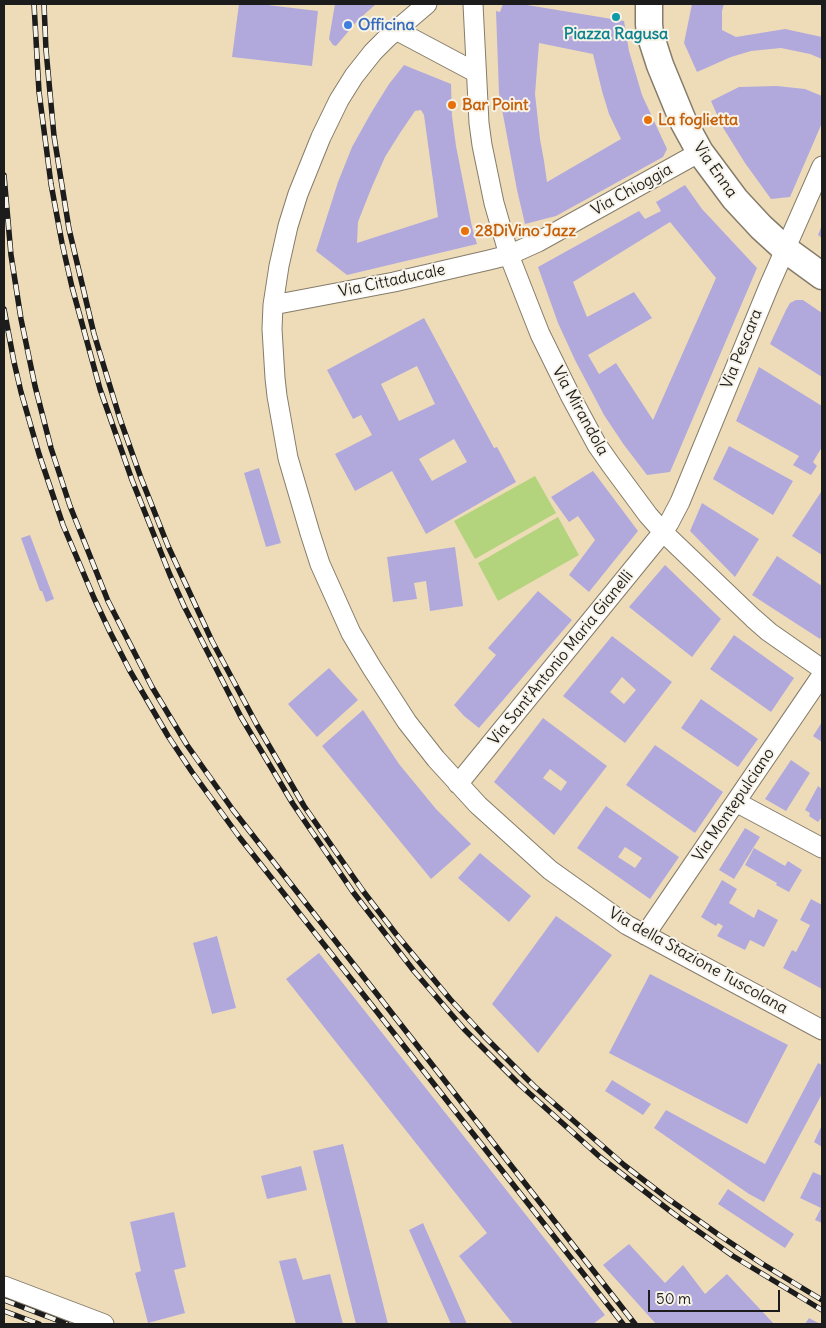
<!DOCTYPE html>
<style>
body{margin:0}
#map{position:relative;width:826px;height:1328px;overflow:hidden;background:#eedcb9;font-family:Delius,sans-serif}
canvas{display:block}
.frame{position:absolute;inset:0;border:5px solid #1c1c1c;pointer-events:none}
.scale{position:absolute;left:648px;top:1290px;width:132px;height:22px;box-sizing:border-box;border:2px solid #1c1c1c;border-top:0;padding-left:6px;font-size:15px;line-height:18px;white-space:nowrap;color:#1c1c1c;-webkit-text-stroke:4px #f7f3e8;paint-order:stroke}
</style>
<div id="map">
<canvas width="826" height="1328"></canvas>
<div class="frame"></div>
<div class="scale">50 m</div>
</div>
<script>
const c = document.querySelector('canvas').getContext('2d');
c.lineJoin = 'round';
function paint(path, color) { c.fillStyle = color; c.fill(path, 'evenodd'); }
const shape = rows => new Path2D(rows.map(r => 'M' + r).join(''));
function strokePath(path, color, width, dash) { c.strokeStyle = color; c.lineWidth = width; c.lineCap = dash ? 'butt' : 'round'; c.setLineDash(dash || []); c.stroke(path); }
function label(font, color, halo, rows, align = 'center') {
  c.font = font + ' Delius,sans-serif'; c.lineWidth = 4; c.setLineDash([]); c.textBaseline = 'middle'; c.strokeStyle = halo; c.fillStyle = color; for (const [text, x, y, turn = 0] of rows) {
    c.save(); c.translate(x, y); c.rotate((+turn || 0) * Math.PI / 180); c.textAlign = isNaN(turn) ? turn : align; if (halo) c.strokeText(text, 0, 0); c.fillText(text, 0, 0); c.restore();
  }
}
const green = shape([
 [535,476,556,513,475,559,454,521],
 [558,517,579,555,498,601,478,563]
]);
const building = shape([
 [239,4,259,4,318,11,312,66,232,57],
 [335,4,376,4,358,20,336,46,333,45,329,39],
 [503,4,521,4,624,21,629,51,642,95,667,149,663,157,556,216,525,224,517,190,499,93,496,11,500,12],
 [539,43,593,54,602,91,609,114,621,139,547,182,544,161,540,139,535,94],
 [692,4,724,4,722,11,722,30,736,37,785,29,822,37,822,59,810,54,781,48,751,51,731,57,697,72,684,43],
 [404,65,451,84,452,116,456,146,472,227,477,244,347,275,316,251,338,182,352,147,371,113,389,84],
 [421,110,424,115,438,217,357,243,358,222,371,189,385,157,400,133,415,111],
 [777,86,805,89,822,96,822,123,790,197,771,199,745,163,722,126,711,101,739,87],
 [685,185,702,209,757,268,670,472,647,475,624,445,604,415,575,360,558,323,538,267,639,211,645,219,661,211,656,202],
 [670,222,716,278,653,420,616,363,599,374,588,355,652,318,634,292,587,317,573,282],
 [822,225,822,238,818,235],
 [796,300,803,300,822,313,822,377,770,344,786,310,790,303],
 [424,318,494,448,497,447,516,482,426,534,392,471,355,491,335,454,372,435,361,415,353,419,327,370],
 [417,366,435,404,399,421,381,384],
 [454,439,467,462,432,481,419,459],
 [759,367,822,406,822,447,813,462,817,466,811,475,793,465,799,456,736,421],
 [729,446,793,481,773,515,713,479],
 [259,468,281,543,266,547,244,473],
 [593,471,638,531,589,592,569,575,595,540,578,516,569,522,551,497],
 [821,492,822,493,822,555,792,536],
 [702,503,759,539,735,577,690,531],
 [30,535,54,599,46,602,42,591,40,591,21,538],
 [455,547,463,606,430,611,426,581,414,583,417,599,393,602,387,557],
 [777,556,822,586,822,635,820,639,752,595],
 [665,565,721,619,692,657,629,607],
 [538,591,572,620,479,728,464,716,454,705,496,655,488,648],
 [734,635,794,678,771,712,710,669],
 [612,636,672,682,625,743,563,696],
 [622,677,636,690,624,704,610,692],
 [329,668,358,700,317,737,288,704],
 [701,699,758,739,738,767,681,728],
 [363,710,399,764,436,809,471,844,431,879,322,746],
 [543,718,607,766,554,835,494,782],
 [550,769,567,782,561,791,543,778],
 [822,722,822,742,813,736],
 [655,745,723,792,695,833,626,785],
 [791,760,810,773,786,811,765,799],
 [818,786,822,789,822,817,818,822,809,816,810,813,805,810],
 [606,806,679,857,650,899,577,848],
 [625,847,642,858,635,868,618,857],
 [745,828,760,837,734,879,719,870],
 [754,848,785,866,788,861,802,870,789,892,776,885,777,883,745,865],
 [480,853,531,896,509,922,458,878],
 [722,880,737,889,729,903,754,918,758,909,778,920,764,947,750,940,745,950,717,936,723,926,718,923,716,926,701,917],
 [811,899,822,905,822,989,783,968,792,950,796,952,810,925,800,920],
 [556,916,612,955,538,1053,492,1004],
 [217,936,236,1008,212,1014,193,943],
 [319,953,605,1315,593,1324,513,1324,459,1256,487,1233,286,979],
 [650,974,788,1045,747,1124,609,1053],
 [818,1063,822,1065,822,1094,764,1202,749,1194,654,1128,666,1110,765,1164],
 [612,1080,651,1104,643,1115,605,1091],
 [822,1125,822,1147,814,1142],
 [343,1144,388,1324,356,1324,313,1151],
 [301,1166,307,1190,267,1199,261,1176],
 [813,1172,822,1176,822,1223,815,1220,821,1208,800,1198],
 [728,1189,794,1234,785,1248,718,1204],
 [174,1212,186,1267,174,1270,185,1313,148,1323,135,1273,141,1271,130,1222],
 [423,1223,467,1324,451,1324,409,1230],
 [629,1244,665,1283,683,1265,705,1294,727,1274,774,1324,656,1324,603,1265],
 [296,1258,303,1280,330,1274,343,1324,296,1324,279,1261],
 [809,1318,820,1324,805,1324]
]);
const street = shape([
 [427,4,387,38,373,52,354,76,339,100,321,137,298,194,288,226,279,266,273,305,272,329,275,378,277,396,288,458,310,533,320,564,351,633,372,668,407,722,436,759,478,805,550,870,627,925,822,1030],
 [473,4,479,123,482,145,494,203,509,255,527,301,540,334,571,397,597,445,611,465,648,515,663,532,753,618,769,632,822,669],
 [396,30,475,72],
 [273,305,394,282,489,260,509,255,538,242,700,152],
 [458,784,663,532,669,523,680,502,769,286,822,166],
 [736,802,822,848],
 [645,935,822,675],
 [4,1286,104,1324]
]);
const secondary = shape([
 [649,4,649,24,650,34,660,65,683,121,700,152,735,199,761,227,785,249,822,276]
]);
const rail = shape([
 [34,4,39,92,51,184,62,243,72,287,100,389,132,480,170,575,184,606,241,717,293,804,353,892,414,971,464,1029,519,1084,600,1157,674,1214,733,1256,822,1310],
 [44,4,46,50,54,136,69,229,94,334,120,419,141,478,168,546,212,641,257,725,304,806,363,891,396,934,450,999,485,1037,534,1086,624,1165,667,1198,719,1235,761,1263,822,1300],
 [4,175,11,255,21,319,35,386,51,448,70,506,108,601,152,687,187,745,233,810,635,1324],
 [4,309,14,362,21,392,39,454,63,525,94,598,110,632,130,671,168,736,192,772,240,838,623,1324],
 [4,1300,67,1324],
 [4,1311,39,1324]
]);
const markers = [
 [616,17,5,"#0f9aa8"],
 [348,25,5,"#3f7fe0"],
 [452,105,5,"#e8710a"],
 [648,120,5,"#e8710a"],
 [465,231,5,"#e8710a"]
];
const shopNames = [
 ["Officina",358,25]
];
const cultureNames = [
 ["Piazza Ragusa",616,34]
];
const foodNames = [
 ["Bar Point",462,105],
 ["La foglietta",658,120],
 ["28DiVino Jazz",475,231]
];
const streetNames = [
 ["Via Enna",715,170,55],
 ["Via Chioggia",632,190,-29],
 ["Via Cittaducale",392,281,-12],
 ["Via Pescara",742,349,-68],
 ["Via Mirandola",580,411,61],
 ["Via Sant'Antonio Maria Gianelli",561,658,-51],
 ["Via Montepulciano",734,805,-56],
 ["Via della Stazione Tuscolana",698,961,29]
];
paint(green, '#b3d47c');
paint(building, '#b1a9dc');
strokePath(street, '#857c6a', 21);
strokePath(secondary, '#857c6a', 29);
strokePath(street, '#fff', 19);
strokePath(secondary, '#fff', 26);
strokePath(rail, '#1c1c1c', 5.5);
strokePath(rail, '#f7f3e8', 4, [11]);
for (const [x, y, r, color] of markers) { const dot = new Path2D(); dot.arc(x, y, r, 0, 2 * Math.PI); c.fillStyle = color; c.fill(dot); strokePath(dot, '#f7f3e8', 2); }
label('bold 16px', '#366cbe', '#f7f3e8', shopNames, 'left');
label('bold 16px', '#0d838f', '#f7f3e8', cultureNames);
label('bold 16px', '#c56008', '#f7f3e8', foodNames, 'left');
label('16px', '#1c1c1c', '#f7f3e8', streetNames);
</script>
